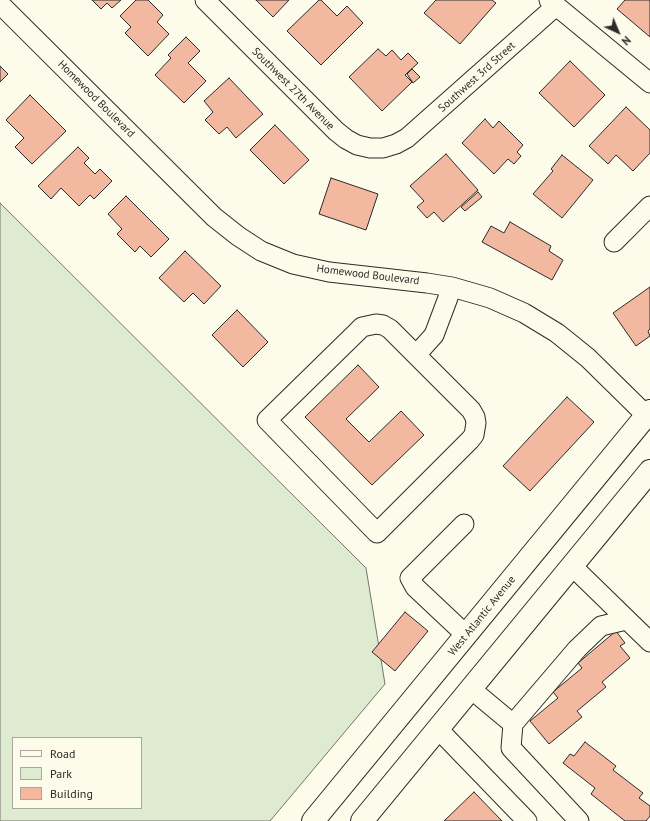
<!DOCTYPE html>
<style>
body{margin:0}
#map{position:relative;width:650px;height:821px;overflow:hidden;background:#fdfbea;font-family:"PT Sans",sans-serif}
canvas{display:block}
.legend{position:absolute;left:12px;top:737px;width:130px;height:72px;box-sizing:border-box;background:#fdfbea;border:1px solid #a9a89e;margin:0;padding:5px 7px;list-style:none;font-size:12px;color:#2b2b2b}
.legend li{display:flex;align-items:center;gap:8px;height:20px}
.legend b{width:20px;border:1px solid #a9a89e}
.north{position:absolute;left:598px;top:12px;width:40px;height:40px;-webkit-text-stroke:3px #fdfbea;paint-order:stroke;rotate:136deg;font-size:11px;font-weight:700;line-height:16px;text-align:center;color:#2b2b2b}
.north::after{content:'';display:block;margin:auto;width:14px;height:18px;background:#2b2b2b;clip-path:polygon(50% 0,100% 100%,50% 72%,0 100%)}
</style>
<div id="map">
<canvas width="650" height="821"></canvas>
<ul class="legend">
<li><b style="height:5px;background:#fdfbea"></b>Road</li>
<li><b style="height:11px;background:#deebd1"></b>Park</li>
<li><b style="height:11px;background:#f2b8a0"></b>Building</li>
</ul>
<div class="north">N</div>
</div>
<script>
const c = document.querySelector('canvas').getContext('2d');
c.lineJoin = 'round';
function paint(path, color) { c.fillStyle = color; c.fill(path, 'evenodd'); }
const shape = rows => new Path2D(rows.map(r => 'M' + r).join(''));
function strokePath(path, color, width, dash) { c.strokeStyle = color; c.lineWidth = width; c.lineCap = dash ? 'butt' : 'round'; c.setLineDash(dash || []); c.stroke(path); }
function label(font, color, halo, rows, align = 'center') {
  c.font = font + ' "PT Sans",sans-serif'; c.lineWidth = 3; c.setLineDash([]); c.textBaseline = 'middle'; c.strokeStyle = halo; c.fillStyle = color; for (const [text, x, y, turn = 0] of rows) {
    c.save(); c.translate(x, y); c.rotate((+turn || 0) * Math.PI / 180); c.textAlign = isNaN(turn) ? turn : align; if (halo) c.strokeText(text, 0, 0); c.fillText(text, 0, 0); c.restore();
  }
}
const green = shape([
 [0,203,366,568,385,684,270,821,0,821,0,203],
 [13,738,141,738,141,808,13,808,13,738]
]);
const building = shape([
 [92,0,121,0,112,8,107,3,101,9,92,0],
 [136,0,148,0,163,15,157,22,169,34,148,56,125,33,131,27,120,16,136,0],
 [256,0,289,0,273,17,256,0],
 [319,0,321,0,337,16,347,6,363,23,321,65,287,31,319,0],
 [436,0,492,0,496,3,460,44,424,13,436,0],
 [625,0,650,0,650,37,617,9,625,0],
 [186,37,200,51,188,63,206,81,184,103,155,75,171,58,168,55,186,37],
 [378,49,386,56,392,50,401,60,408,53,418,63,405,75,412,82,382,111,349,77,378,49],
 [570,61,605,95,574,127,539,93,570,61],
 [0,66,8,74,0,82,0,66],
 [412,69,420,77,413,83,407,74,412,69],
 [229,78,263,114,236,138,227,127,219,134,205,120,213,112,204,101,229,78],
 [30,95,66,131,32,164,15,147,24,138,6,120,30,95],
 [626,107,650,130,650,153,633,171,616,155,608,164,589,146,626,107],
 [485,119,493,128,499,121,523,145,517,152,521,156,514,164,508,159,494,174,462,143,485,119],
 [275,125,309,160,284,184,250,150,275,125],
 [78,147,89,158,84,163,95,174,100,169,112,181,94,199,90,195,79,206,61,188,51,199,38,186,78,147],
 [446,154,478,190,443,222,434,212,427,218,417,207,424,201,410,186,446,154],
 [562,155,593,180,562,218,533,194,553,171,551,169,562,155],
 [331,178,378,194,366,230,319,214,331,178],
 [478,192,482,197,465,211,461,207,478,192],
 [126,196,169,239,151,257,140,246,135,252,117,234,122,229,108,214,126,196],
 [510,222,551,246,549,251,563,260,552,280,482,242,491,226,504,233,510,222],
 [185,251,221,286,204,304,193,293,184,302,159,278,185,251],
 [650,287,650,329,648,331,650,336,636,346,613,313,650,287],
 [237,310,268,342,243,367,212,335,237,310],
 [358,365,379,387,346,419,369,442,401,411,424,435,372,485,305,417,358,365],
 [567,397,594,422,530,491,503,466,567,397],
 [405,612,428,631,395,671,372,652,405,612],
 [616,631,625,643,620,646,630,658,602,682,606,687,577,711,582,717,549,744,530,721,558,698,553,692,582,668,578,663,616,631],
 [585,742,616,766,613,770,643,793,639,798,650,806,650,816,646,821,625,821,591,794,595,788,563,763,570,754,574,756,585,742],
 [474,792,502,821,444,821,474,792]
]);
const minor = shape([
 [205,0,336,131,346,139,357,145,370,148,383,148,396,144,407,138,556,6],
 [549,0,650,83],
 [0,4,214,217,238,236,261,251,293,264,329,272,427,283,452,287,490,298,524,313,557,333,588,358,650,419],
 [614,242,650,206],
 [376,324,383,325,390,329,471,410,475,417,476,423,474,435,470,440,377,533,267,420,357,332,362,327,376,324],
 [416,355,434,335,452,287],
 [464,524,410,578,415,587,466,635],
 [572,566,650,642],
 [471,689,513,724,511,748,579,821],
 [513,724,577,649,601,626,626,620],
 [438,729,527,821]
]);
const major = shape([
 [313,821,650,411],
 [362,821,650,471]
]);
const streetNames = [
 ["Southwest 3rd Street",477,77,-42],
 ["Southwest 27th Avenue",293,89,45],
 ["Homewood Boulevard",96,99,45],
 ["Homewood Boulevard",368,275,7],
 ["West Atlantic Avenue",482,616,-51]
];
paint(green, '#deebd1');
strokePath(green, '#74746e', 1);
paint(building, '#f2b8a0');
strokePath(building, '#2b2b2b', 1);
strokePath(minor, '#2b2b2b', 21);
strokePath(major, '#2b2b2b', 24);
strokePath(minor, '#fdfbea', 19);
strokePath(major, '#fdfbea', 22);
label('11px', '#2b2b2b', '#fdfbea', streetNames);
</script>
